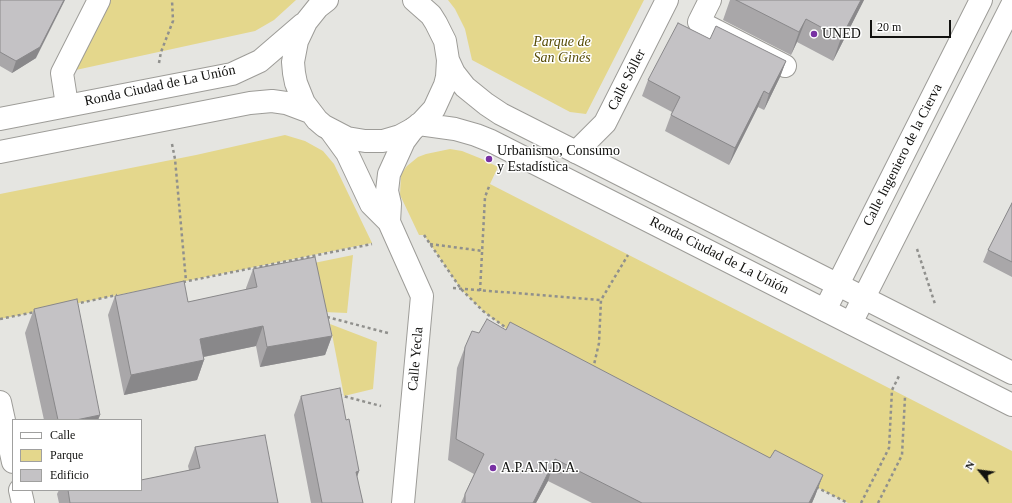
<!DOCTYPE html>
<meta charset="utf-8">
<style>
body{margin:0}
#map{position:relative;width:1012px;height:503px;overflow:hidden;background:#e5e5e1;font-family:Georgia,serif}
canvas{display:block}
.legend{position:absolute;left:12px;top:419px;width:130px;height:72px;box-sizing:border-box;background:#fff;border:1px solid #a0a09f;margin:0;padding:5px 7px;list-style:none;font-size:12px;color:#11110f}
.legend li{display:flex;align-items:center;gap:8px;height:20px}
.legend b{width:20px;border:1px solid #a0a09f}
.north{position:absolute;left:960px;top:451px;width:40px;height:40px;-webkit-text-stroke:3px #fff;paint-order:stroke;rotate:299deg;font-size:11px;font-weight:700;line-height:16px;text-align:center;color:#11110f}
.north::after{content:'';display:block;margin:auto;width:14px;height:18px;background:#11110f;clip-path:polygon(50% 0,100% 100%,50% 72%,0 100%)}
.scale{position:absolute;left:870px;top:20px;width:81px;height:18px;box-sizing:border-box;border:2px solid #11110f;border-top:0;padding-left:5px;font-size:12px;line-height:14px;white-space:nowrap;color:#11110f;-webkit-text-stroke:3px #fff;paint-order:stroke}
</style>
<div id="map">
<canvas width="1012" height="503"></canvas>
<ul class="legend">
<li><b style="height:5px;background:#fff"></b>Calle</li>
<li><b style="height:11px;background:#e4d78c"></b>Parque</li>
<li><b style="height:11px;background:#c4c2c5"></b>Edificio</li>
</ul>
<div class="north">N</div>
<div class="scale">20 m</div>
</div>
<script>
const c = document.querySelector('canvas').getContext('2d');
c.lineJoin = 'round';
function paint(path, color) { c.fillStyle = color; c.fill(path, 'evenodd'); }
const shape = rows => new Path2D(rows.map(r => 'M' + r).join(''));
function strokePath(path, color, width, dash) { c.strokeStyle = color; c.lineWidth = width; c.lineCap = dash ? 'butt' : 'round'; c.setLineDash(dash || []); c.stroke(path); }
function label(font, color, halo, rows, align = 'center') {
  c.font = font + ' Georgia,serif'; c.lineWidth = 3; c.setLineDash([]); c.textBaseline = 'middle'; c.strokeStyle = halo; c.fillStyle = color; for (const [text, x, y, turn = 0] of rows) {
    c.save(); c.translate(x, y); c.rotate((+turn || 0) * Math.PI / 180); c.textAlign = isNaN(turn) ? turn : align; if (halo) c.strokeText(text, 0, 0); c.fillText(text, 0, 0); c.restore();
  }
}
const green = shape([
 [99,0,296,0,274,20,255,31,62,73],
 [448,0,644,0,586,114,570,112,472,60,465,29,455,9],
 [285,135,305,141,323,151,334,164,372,243,0,319,0,194,196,155],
 [450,149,462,151,482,159,498,167,490,184,1012,451,1012,503,848,503,508,330,483,311,461,289,424,235,419,235,400,195,401,174,407,166,418,157,426,154],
 [353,255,347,313,324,312,314,263],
 [330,324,377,342,373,389,344,396]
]);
const path = shape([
 [159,63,161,52,173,21,172,0],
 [172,144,175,159,186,281],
 [424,235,461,289,483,311,509,330],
 [430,244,483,251],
 [917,249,935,304,934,305],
 [183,282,372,244],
 [453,288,601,300],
 [480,291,485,197,490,184],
 [75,304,117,295],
 [327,317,388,333],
 [0,319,35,312],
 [593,369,599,343,601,300,628,255],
 [339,395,381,406],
 [816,487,848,503],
 [861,503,889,448,892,390,899,376],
 [878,503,902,455,905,397]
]);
const street = shape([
 [710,0,699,22,785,66],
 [67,105,62,73,99,0],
 [331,131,347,153,371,204,389,222,422,296,403,503],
 [576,152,605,123,667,0],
 [389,222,390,204,387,191,389,174,404,141,413,129],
 [0,402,13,462],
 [20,490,23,503]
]);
const secondary = shape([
 [825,310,981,0],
 [851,323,1012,5]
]);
const primary = shape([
 [327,0,318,7,306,22,297,41,293,62,294,73,296,83,304,103,317,120,324,126,347,138,365,141,383,141,400,136,413,129,422,122,434,109,445,85,447,77,448,60,445,41,436,23,431,15,414,0],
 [448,60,454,73,465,87,486,104,501,114,1012,373],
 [0,119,232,74,260,61,303,24],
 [419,124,455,129,476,135,491,141,1012,405],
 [0,152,250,103,272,101,286,103,310,112]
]);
const wall = shape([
 [0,0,36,58,12,73,0,66],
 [730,0,864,0,833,61,797,42,791,55,723,20],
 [710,39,786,61,780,77,764,110,758,107,729,165,665,131,672,112,642,96,648,80],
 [1012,203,1012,277,983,262,988,250],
 [253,269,332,336,325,355,260,367,256,346,204,357,204,360,197,380,124,395,108,315,115,296,188,302,246,290,246,288],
 [34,309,100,415,98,420,44,420,25,333],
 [506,330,770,458,823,475,815,496,812,503,592,503,548,481,536,503,461,503,465,494,474,474,448,460,457,368,465,347,479,333],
 [301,396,346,420,359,471,357,477,363,503,311,503,294,415],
 [195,447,278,503,59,503,57,494,59,490,141,490,189,470,188,466]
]);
const shadedWall = shape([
 [64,0,65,0,36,58,12,73,16,61],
 [861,0,864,0,833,61,841,38],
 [806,19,797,42,791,55,799,32],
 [786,61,780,77,764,110,769,94],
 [764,91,758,107,729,165,735,148],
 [263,326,256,346,193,359,200,339],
 [332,336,325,355,260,367,267,347],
 [204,360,197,380,124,395,131,375],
 [100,415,98,420,76,420],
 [555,459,548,481,536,503,533,503],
 [359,471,352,491,356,472],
 [823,475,815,496,812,503,809,503]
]);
const building = shape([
 [0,0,64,0,40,47,16,61,0,52,0,0],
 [736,0,861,0,841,38,806,19,799,32,736,0],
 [678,23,710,39,716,26,786,61,769,94,764,91,735,148,671,115,680,97,648,80,678,23],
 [1012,203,1012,262,988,250,1012,203],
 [315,257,332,336,267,347,263,326,200,339,204,360,131,375,115,296,184,281,188,302,257,287,253,269,315,257],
 [77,299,100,415,76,420,58,420,34,309,77,299],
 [487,319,506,330,510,322,770,458,775,450,823,475,809,503,642,503,555,459,533,503,465,503,465,494,484,454,456,439,465,347,472,331,479,333,487,319],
 [340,388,346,420,349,419,359,471,356,472,363,503,322,503,301,396,340,388],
 [265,435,278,503,70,503,68,490,141,490,141,480,200,468,195,447,265,435]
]);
const markers = [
 [814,34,4,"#7830a3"],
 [489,159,4,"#7830a3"],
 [493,468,4,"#7830a3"]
];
const poiNames = [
 ["UNED",822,34],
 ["Urbanismo, Consumo",497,151],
 ["y Estadística",497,167],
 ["A.P.A.N.D.A.",501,468]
];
const parkNames = [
 ["Parque de",562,42],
 ["San Ginés",562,58]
];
const streetNames = [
 ["Calle Sóller",627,80,-63],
 ["Ronda Ciudad de La Unión",160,86,-12],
 ["Calle Ingeniero de la Cierva",903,155,-63],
 ["Ronda Ciudad de La Unión",719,256,27],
 ["Calle Yecla",416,359,-85]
];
paint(green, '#e4d78c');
strokePath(street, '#9d9c98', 24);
strokePath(secondary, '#9d9c98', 24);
strokePath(primary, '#9d9c98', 24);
strokePath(path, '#90908d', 2.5, [3, 3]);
strokePath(street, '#fff', 22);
strokePath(secondary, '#fff', 22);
strokePath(primary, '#fff', 22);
paint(wall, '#a9a7a9');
paint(shadedWall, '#89888a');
paint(building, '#c4c2c5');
strokePath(building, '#89888a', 1);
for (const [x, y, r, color] of markers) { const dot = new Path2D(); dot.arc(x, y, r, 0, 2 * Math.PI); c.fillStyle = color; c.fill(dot); strokePath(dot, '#fff', 1.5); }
label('14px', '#11110f', '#fff', poiNames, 'left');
label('italic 14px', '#574c05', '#fff', parkNames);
label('14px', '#11110f', '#fff', streetNames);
</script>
